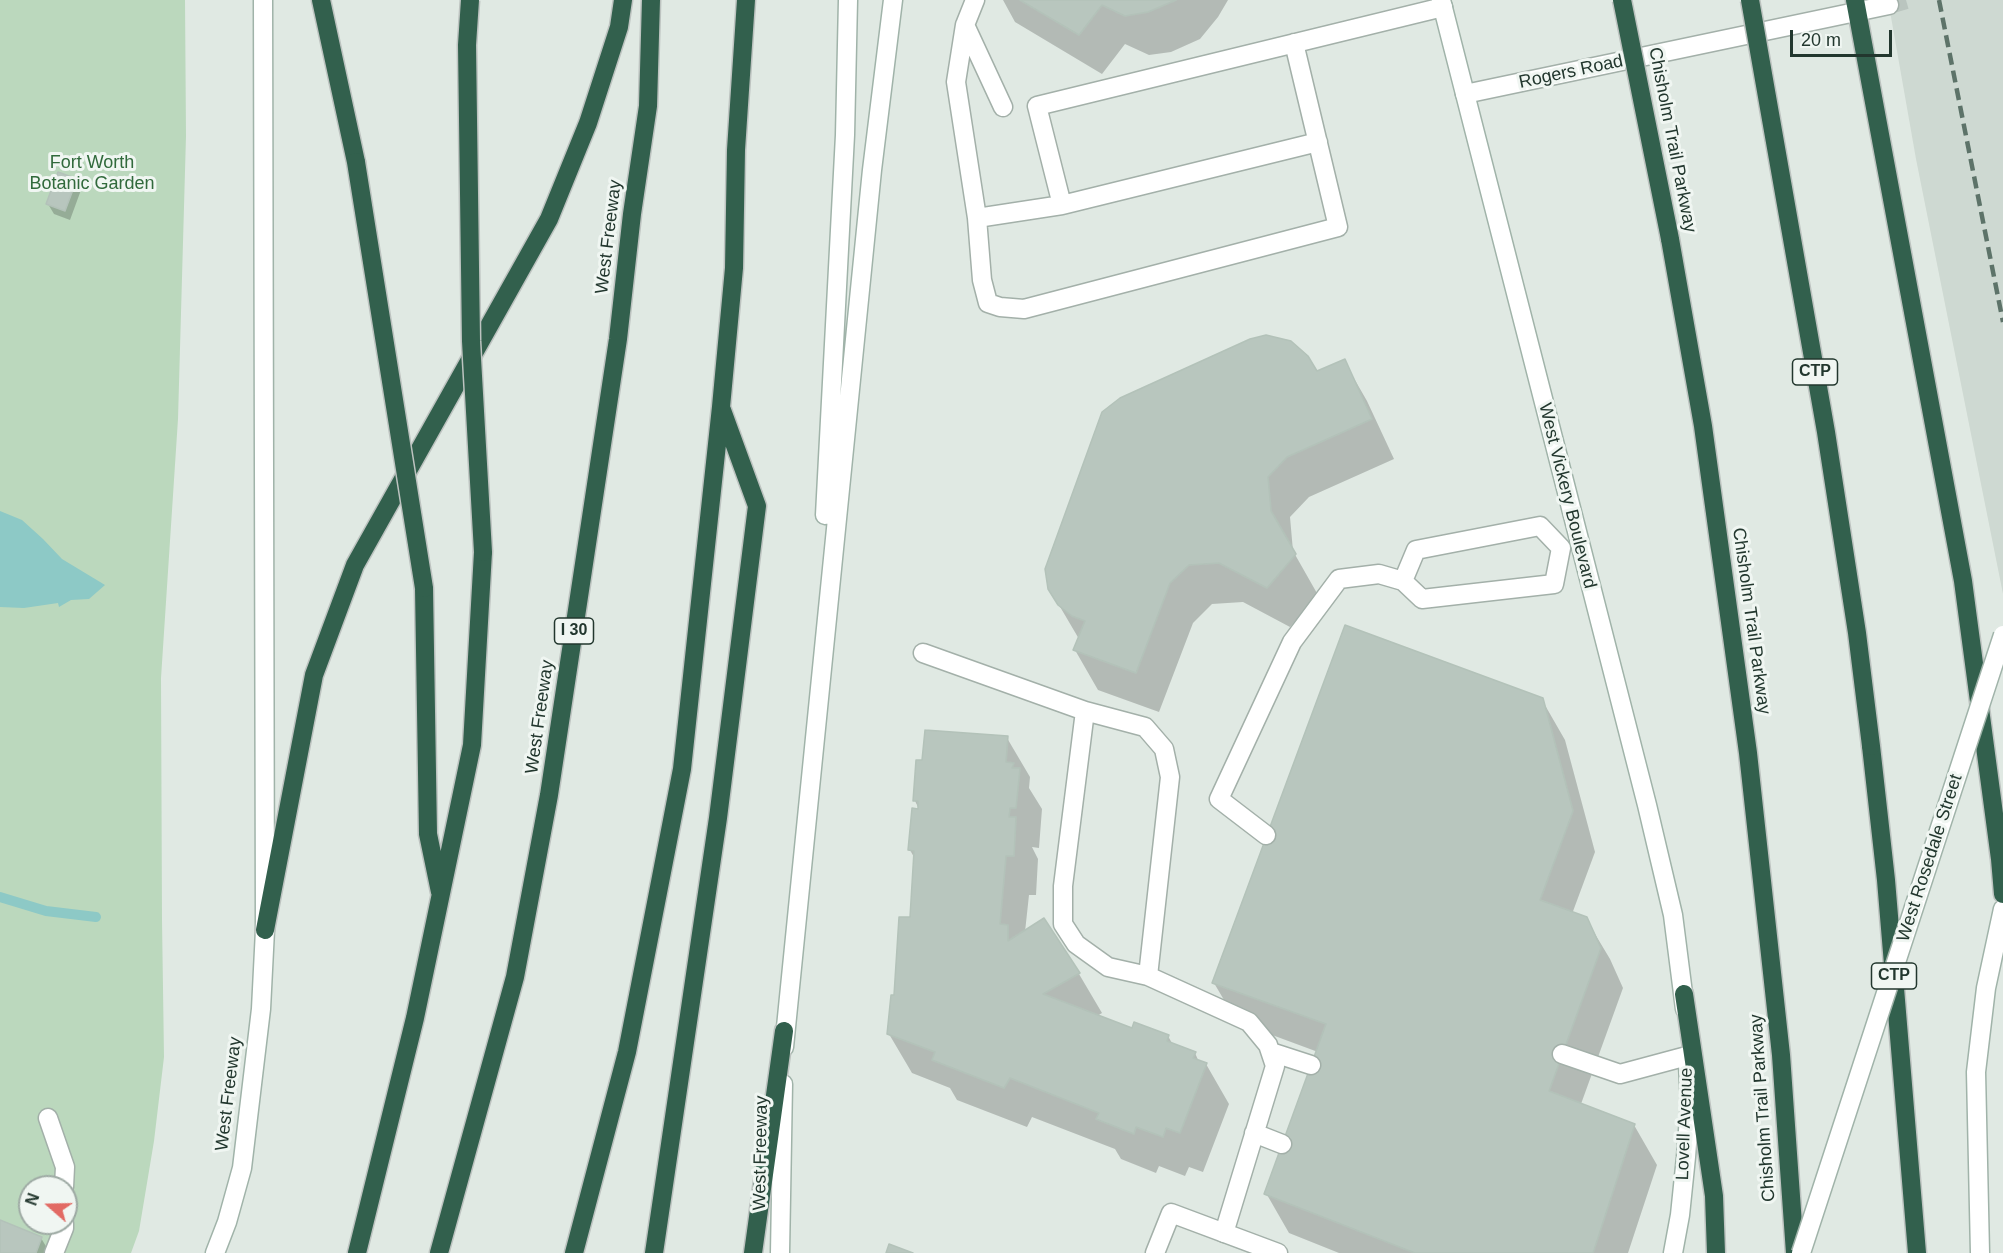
<!DOCTYPE html>
<style>
body{margin:0}
#map{position:relative;width:2003px;height:1253px;overflow:hidden;background:#e0e9e3;font-family:Arial,sans-serif}
canvas{display:block}
.north{position:absolute;left:18px;top:1175px;width:60px;height:60px;box-sizing:border-box;background:#f0f6f2;border:2px solid #9eaaa4;border-radius:50%;rotate:290deg;font-size:16px;font-weight:700;line-height:24px;text-align:center;color:#22372e}
.north::after{content:'';display:block;margin:auto;width:21px;height:27px;background:#e26a64;clip-path:polygon(50% 0,100% 100%,50% 72%,0 100%)}
.scale{position:absolute;left:1790px;top:30px;width:102px;height:27px;box-sizing:border-box;border:3px solid #22372e;border-top:0;padding-left:8px;font-size:18px;line-height:21px;white-space:nowrap;color:#22372e;-webkit-text-stroke:4px #f0f6f2;paint-order:stroke}
</style>
<div id="map">
<canvas width="2003" height="1253"></canvas>
<div class="north">N</div>
<div class="scale">20 m</div>
</div>
<script>
const c = document.querySelector('canvas').getContext('2d');
c.lineJoin = 'round';
function paint(path, color) { c.fillStyle = color; c.fill(path, 'evenodd'); }
const shape = rows => new Path2D(rows.map(r => 'M' + r).join(''));
function strokePath(path, color, width, dash) { c.strokeStyle = color; c.lineWidth = width; c.lineCap = dash ? 'butt' : 'round'; c.setLineDash(dash || []); c.stroke(path); }
function label(font, color, halo, rows, align = 'center') {
  c.font = font + ' Arial,sans-serif'; c.lineWidth = 6; c.setLineDash([]); c.textBaseline = 'middle'; c.strokeStyle = halo; c.fillStyle = color; for (const [text, x, y, turn = 0] of rows) {
    c.save(); c.translate(x, y); c.rotate((+turn || 0) * Math.PI / 180); c.textAlign = isNaN(turn) ? turn : align; if (halo) c.strokeText(text, 0, 0); c.fillText(text, 0, 0); c.restore();
  }
}
const built = shape([
 [1888,0,2003,0,2003,594,1916,159]
]);
const green = shape([
 [0,0,185,0,186,136,178,419,161,678,162,920,164,1057,154,1141,139,1231,131,1253,0,1253],
 [30,1187,66,1187,66,1223,30,1223]
]);
const water = shape([
 [0,511,22,520,43,539,62,559,105,585,89,599,71,600,59,607,58,603,24,608,0,607]
]);
const shadow = shape([
 [1003,0,1228,0,1218,17,1200,39,1171,52,1149,55,1125,44,1102,74,1015,22],
 [76,180,81,190,70,220,54,214,48,204],
 [1344,361,1367,401,1394,459,1309,497,1290,517,1293,551,1318,595,1290,627,1243,602,1212,604,1193,623,1159,712,1098,690,1075,650,1079,639,1049,588,1317,373],
 [1542,700,1565,740,1595,852,1572,914,1586,919,1610,959,1623,988,1581,1104,1634,1125,1657,1165,1628,1253,1339,1253,1289,1233,1266,1193,1318,1052,1237,1022,1214,983],
 [1007,738,1030,777,1029,788,1042,809,1039,848,1032,847,1038,859,1036,895,1029,895,1025,932,1043,920,1079,974,1102,1013,1097,1016,1133,1030,1168,1036,1173,1045,1195,1053,1199,1062,1206,1064,1229,1104,1203,1172,1189,1167,1185,1176,1159,1166,1156,1173,1121,1159,1115,1149,1032,1117,1027,1127,957,1100,950,1088,912,1073,889,1034,911,919,915,859,910,850,920,811,915,801],
 [0,1221,41,1238,47,1248,45,1253,0,1253]
]);
const stream = shape([
 [0,897,46,911,96,917]
]);
const building = shape([
 [1020,0,1176,0,1148,12,1125,16,1102,5,1079,35,1020,0],
 [58,172,77,179,65,211,46,204,58,172],
 [1266,335,1291,341,1308,356,1317,371,1345,359,1372,419,1287,457,1268,477,1271,511,1296,554,1267,588,1219,563,1189,565,1170,583,1136,673,1073,650,1085,621,1072,616,1058,605,1048,589,1045,569,1102,412,1120,398,1250,339,1266,335],
 [1345,625,1543,698,1573,811,1540,900,1587,917,1601,948,1549,1091,1635,1124,1593,1253,1415,1253,1264,1194,1326,1024,1212,983,1345,625],
 [925,730,1008,736,1006,762,1014,763,1012,768,1020,768,1016,808,1010,808,1009,817,1016,817,1014,856,1006,856,1000,924,1008,925,1008,941,1044,918,1080,973,1043,994,1132,1028,1134,1022,1169,1035,1167,1041,1196,1052,1193,1058,1207,1063,1180,1133,1166,1128,1163,1137,1136,1127,1134,1134,1096,1119,1099,1113,1010,1078,1004,1088,932,1060,935,1052,887,1034,891,995,894,995,899,917,910,917,914,851,908,850,912,808,918,809,918,801,913,801,916,760,922,760,925,730],
 [0,1220,42,1237,36,1253,0,1253,0,1220],
 [889,1244,913,1253,886,1253,889,1244]
]);
const streetTunnel = shape([
 [1889,5,1906,0]
]);
const lane = shape([
 [965,25,975,0],
 [1003,107,965,25,956,82,977,218,1062,205,1037,106,1443,7],
 [1062,205,1318,142],
 [977,218,982,280,988,303,1000,307,1024,309,1338,227,1294,43],
 [1403,581,1416,550,1540,526,1561,548],
 [923,653,1085,711,1063,886,1063,924,1076,944,1108,967,1148,976,1249,1022,1268,1045,1275,1066,1224,1233],
 [1085,711,1145,727,1164,749,1170,777,1148,976],
 [1266,835,1219,799,1292,642,1339,579,1379,574,1403,581,1422,599,1554,584,1561,548],
 [1271,1052,1311,1065],
 [1562,1054,1620,1074,1687,1056],
 [48,1118,65,1167,64,1187],
 [1254,1133,1282,1144],
 [54,1253,64,1228,64,1223]
]);
const street = shape([
 [1465,94,1889,5],
 [1155,1253,1171,1213,1278,1253]
]);
const secondary = shape([
 [1441,0,1647,805,1673,915,1685,1009],
 [825,515,845,135,848,0],
 [784,1047,872,170,893,0],
 [215,1253,227,1222,242,1168,261,1009,265,930,263,0],
 [780,1253,783,1084],
 [1673,1253,1680,1215,1686,1157,1690,1104,1688,1064],
 [1980,1253,1976,1072,1986,988,2003,909]
]);
const highway = shape([
 [321,0,356,162],
 [1855,0,1963,581,2000,859,2003,894],
 [1670,239,1703,426,1748,753,1781,1055,1795,1253],
 [424,588,428,834,440,892],
 [1871,746,1886,880,1917,1253],
 [265,930,314,675,355,565,549,219,588,123,619,27,623,0],
 [1684,994,1714,1196,1716,1253],
 [357,1253,415,1018,472,745,483,552],
 [439,1253,515,977,549,795,618,339,632,214,648,106,651,0],
 [574,1253,627,1052,682,769,721,407,734,268,736,150,746,0],
 [654,1253,718,818,757,506,722,410],
 [753,1253,784,1031]
]);
const rail = shape([
 [1939,0,2003,322]
]);
const secondaryBridge = shape([
 [1801,1253,2003,635]
]);
const highwayBridge = shape([
 [470,0,467,45,471,341,483,552],
 [1622,0,1670,239],
 [1750,0,1826,432,1857,633,1871,746],
 [356,162,424,588]
]);
const shields = [
 [1815,372,45],
 [574,631,39],
 [1894,976,45]
];
const shieldNames = [
 ["CTP",1815,372],
 ["I 30",574,631],
 ["CTP",1894,976]
];
const streetNames = [
 ["Rogers Road",1571,72,-12],
 ["Chisholm Trail Parkway",1672,140,79],
 ["West Freeway",609,237,-83],
 ["West Vickery Boulevard",1567,496,76],
 ["Chisholm Trail Parkway",1751,621,82],
 ["West Freeway",540,717,-82],
 ["West Rosedale Street",1930,858,-72],
 ["West Freeway",229,1094,-83],
 ["Chisholm Trail Parkway",1763,1108,-94],
 ["Lovell Avenue",1685,1124,-88],
 ["West Freeway",761,1153,-89]
];
const parkNames = [
 ["Fort Worth",92,163],
 ["Botanic Garden",92,184]
];
paint(built, '#ced9d2');
paint(green, '#bbd8bd');
paint(water, '#8dc9c6');
paint(shadow, '#0003');
strokePath(stream, '#8dc9c6', 10);
paint(building, '#b8c6be');
strokePath(building, '#b3c2b9', 1.5);
strokePath(streetTunnel, '#bac5bf', 18, [18, 9]);
strokePath(lane, '#a3b0a9', 21);
strokePath(street, '#a3b0a9', 21);
strokePath(secondary, '#a0b3a9', 21);
strokePath(highway, '#bdc3c0', 21);
strokePath(lane, '#fff', 18);
strokePath(street, '#fff', 18);
strokePath(secondary, '#fff', 18);
strokePath(highway, '#32604d', 18);
strokePath(rail, '#5d7369', 4.5, [12, 6]);
strokePath(secondaryBridge, '#a0b3a9', 21, []);
strokePath(highwayBridge, '#bdc3c0', 21, []);
strokePath(secondaryBridge, '#fff', 18);
strokePath(highwayBridge, '#32604d', 18);
for (const [x, y, w] of shields) { const box = new Path2D(); box.roundRect(x - w / 2, y - 13, w, 26, 4.5); c.fillStyle = '#f0f6f2'; c.fill(box); strokePath(box, '#22372e', 1.5); }
label('bold 16px', '#22372e', null, shieldNames);
label('18px', '#22372e', '#f0f6f2', streetNames);
label('18px', '#316a3c', '#f0f6f2', parkNames);
</script>
